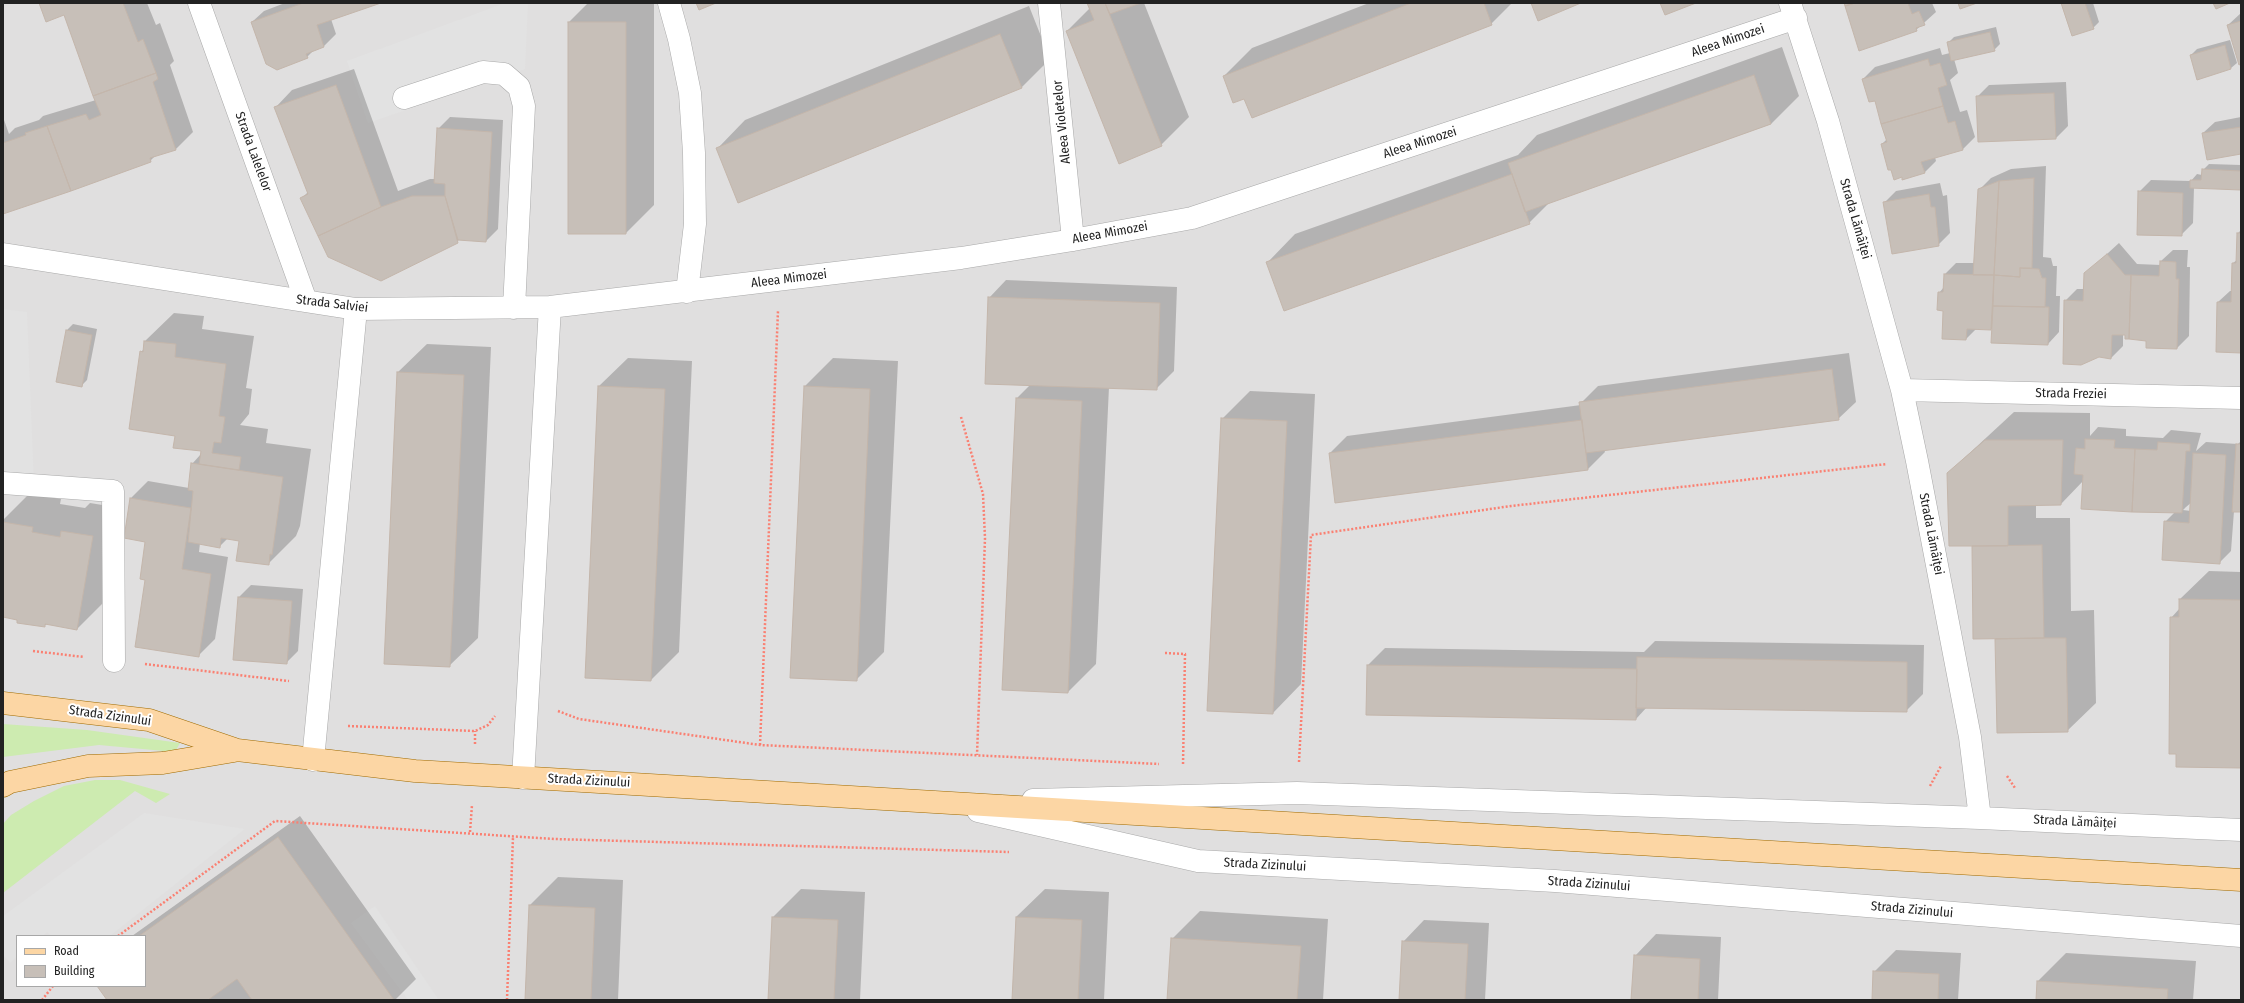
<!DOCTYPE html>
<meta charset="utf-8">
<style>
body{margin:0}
#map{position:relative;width:2244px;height:1003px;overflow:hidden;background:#f2efe9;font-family:"Fira Sans Condensed",sans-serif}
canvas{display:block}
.frame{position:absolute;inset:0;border:4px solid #222;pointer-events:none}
.legend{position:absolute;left:16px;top:935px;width:130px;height:52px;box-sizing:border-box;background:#fff;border:1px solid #a7a7a7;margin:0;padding:5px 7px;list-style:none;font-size:12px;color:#222}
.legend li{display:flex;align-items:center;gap:8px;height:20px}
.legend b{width:20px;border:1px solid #a7a7a7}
</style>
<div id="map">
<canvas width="2244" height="1003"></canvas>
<div class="frame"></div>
<ul class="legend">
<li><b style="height:5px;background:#fcd6a4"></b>Road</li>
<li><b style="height:11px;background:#c7bfb8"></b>Building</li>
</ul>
</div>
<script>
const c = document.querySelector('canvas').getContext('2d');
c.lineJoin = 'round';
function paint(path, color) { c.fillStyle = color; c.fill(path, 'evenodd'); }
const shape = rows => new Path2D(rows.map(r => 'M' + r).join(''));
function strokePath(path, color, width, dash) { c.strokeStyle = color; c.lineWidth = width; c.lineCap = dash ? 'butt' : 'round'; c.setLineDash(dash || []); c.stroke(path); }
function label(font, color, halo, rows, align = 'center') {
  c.font = font + ' "Fira Sans Condensed",sans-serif'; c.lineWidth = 4; c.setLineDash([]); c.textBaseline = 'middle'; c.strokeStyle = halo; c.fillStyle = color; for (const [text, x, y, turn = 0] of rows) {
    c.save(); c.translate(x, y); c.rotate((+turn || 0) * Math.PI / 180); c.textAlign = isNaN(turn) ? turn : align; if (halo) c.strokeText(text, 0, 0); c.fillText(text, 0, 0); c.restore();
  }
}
const residential = shape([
 [3,3,2241,3,2241,1000,3,1000],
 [17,936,145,936,145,986,17,986]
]);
const grass = shape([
 [3,724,87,730,180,743,175,752,99,745,3,757],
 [95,780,120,780,170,794,156,803,135,791,3,893,3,824,11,815,34,801,64,786]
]);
const parking = shape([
 [505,3,528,3,525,69,368,123,347,61],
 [3,309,27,312,34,485,3,483],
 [144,813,245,829,110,936,51,936,47,932,43,936,17,936,17,957,10,963,3,955,3,916],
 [375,906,439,1000,408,1000,351,923]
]);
const shadow = shape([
 [40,3,147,3,156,25,160,23,174,61,170,65,193,132,176,149,156,155,150,161,3,213,3,117,9,134,15,128,39,120,43,116,96,100,64,14],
 [285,3,378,3,331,19,336,34,324,46,315,49,307,57,252,22,264,11],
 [588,3,654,3,654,205,626,233,569,233,569,22],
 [1088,3,1144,3,1189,117,1161,145,1067,31,1090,8],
 [1369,3,1512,3,1491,24,1224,76,1252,48],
 [1845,3,1932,3,1936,12,1916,30],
 [2062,3,2093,3,2099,22,2093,28],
 [1029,6,1050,59,1022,87,739,202,717,149,745,120],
 [2241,13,2241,63,2228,25],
 [1996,27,2000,44,1994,50,1954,59,1958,73,1950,80,1960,112,1967,110,1975,137,1963,149,1935,157,1936,161,1924,173,1882,144,1887,139,1875,99,1863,79,1875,67,1940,48,1942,55,1950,53,1948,43,1954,37],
 [2230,40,2237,63,2231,68,2197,79,2191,55,2197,49],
 [1782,47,1799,96,1771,124,1550,202,1529,223,1267,263,1295,234,1518,155,1537,135],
 [354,69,398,191,430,179,436,179,438,129,450,117,503,120,498,229,486,241,461,239,381,280,302,198,308,192,275,108,292,90],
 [2066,82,2068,126,2056,138,1977,97,1989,85],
 [2241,117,2241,153,2203,133,2215,122],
 [2209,164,2241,165,2241,189,2194,187,2193,223,2181,235,2139,192,2151,180,2191,181,2197,174,2202,175,2203,170],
 [2046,166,2043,257,2051,258,2053,266,2057,266,2056,296,2060,296,2059,332,2048,344,1992,329,1977,328,1966,339,1944,310,1939,293,1944,287,1945,274,1956,263,1975,263,1979,190,1991,178,2011,169],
 [1940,183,1943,196,1947,195,1950,233,1938,245,1884,203,1896,191],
 [2241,230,2241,352,2218,302,2230,291,2232,291,2233,263,2237,260,2238,233],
 [2119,243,2137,264,2161,265,2161,261,2173,250,2188,250,2187,267,2190,267,2189,336,2177,348,2123,334,2123,346,2111,358,2065,301,2077,289,2084,289,2085,274],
 [1006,280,1177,287,1174,371,1156,389,1109,387,1096,664,1068,692,1016,399,1031,384,989,298],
 [174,313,204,316,202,329,254,336,246,388,252,389,249,414,240,425,268,429,266,443,311,449,300,526,296,536,268,564,240,540,228,538,219,547,200,543,199,552,228,557,215,639,198,656,146,579,146,541,131,498,148,481,189,488,192,464,201,454,202,451,176,435,141,352,145,348,145,341],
 [73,324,97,329,87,380,81,386,58,381,67,330],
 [427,344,491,347,478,638,449,666,398,372],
 [1849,353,1856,402,1838,419,1604,449,1605,452,1588,469,1330,453,1347,436,1581,405,1581,403,1598,386],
 [628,358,692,361,679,652,651,680,599,386],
 [833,358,898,361,884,652,856,680,805,386],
 [1250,391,1315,394,1301,684,1273,713,1222,419],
 [2014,412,2090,413,2090,436,2098,427,2126,429,2126,436,2163,438,2171,430,2201,433,2196,451,2206,442,2238,444,2241,441,2241,511,2234,511,2231,551,2219,563,2165,522,2176,511,2084,480,2061,504,2036,504,2036,518,2070,518,2071,611,2094,610,2096,703,2067,731,1997,732,1996,638,1973,545,1948,473],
 [2192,502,2191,511,2183,510,2186,507],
 [29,494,61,499,60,504,85,508,90,503,121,508,105,601,77,629,47,624,44,626,3,616,3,520],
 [2209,571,2241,572,2241,767,2171,618,2180,608,2180,599],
 [251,585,303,589,298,651,286,663,234,659,239,597],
 [1655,641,1924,645,1923,694,1906,711,1647,707,1636,719,1368,665,1385,648,1644,652],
 [300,816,416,979,395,1000,108,1000,98,986,145,986,145,936,132,936],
 [558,877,623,880,618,1000,526,1000,530,905],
 [801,889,865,892,860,1000,769,1000,773,917],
 [1045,889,1109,892,1104,1000,1013,1000,1016,917],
 [1200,911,1328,919,1323,1000,1168,1000,1172,939],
 [1424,920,1489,923,1485,1000,1400,1000,1403,942],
 [1656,934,1721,937,1718,1000,1632,1000,1635,956],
 [1896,950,1961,953,1958,1000,1873,1000,1874,972],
 [2066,953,2196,961,2193,1000,2037,1000,2038,981]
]);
const building = shape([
 [39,3,123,3,138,42,143,39,156,73,93,96,64,15,46,22,39,3],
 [303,3,381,3,317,25,324,47,306,54,308,58,277,70,266,64,251,22,303,3],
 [696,3,716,3,699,10,696,3],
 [1087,3,1105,3,1162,146,1119,164,1066,31,1094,20,1087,3],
 [1105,3,1141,3,1110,14,1105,3],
 [1411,3,1484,3,1492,25,1252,118,1244,99,1233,103,1223,76,1411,3],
 [1531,3,1581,3,1538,21,1531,3],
 [1660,3,1696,3,1665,15,1660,3],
 [1844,3,1855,3,1845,6,1844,3],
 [1855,3,1908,3,1912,14,1919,11,1925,25,1916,28,1917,31,1859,51,1845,6,1855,3],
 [1958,3,1977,3,1960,9,1958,3],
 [2061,3,2085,3,2094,29,2072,36,2061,3],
 [2213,3,2230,3,2216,9,2213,3],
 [2241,21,2241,64,2239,65,2227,25,2241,21],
 [568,22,626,22,626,234,568,234,568,22],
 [1990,32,1995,51,1951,61,1947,42,1990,32],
 [1000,34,1022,88,738,203,716,148,1000,34],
 [2225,45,2231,69,2197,80,2190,55,2225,45],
 [1928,59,1930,66,1940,63,1947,85,1938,88,1943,106,1881,124,1875,101,1869,102,1862,79,1928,59],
 [156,73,158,79,153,82,176,150,150,158,151,162,71,191,47,126,86,114,89,120,101,115,93,96,156,73],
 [1754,75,1771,124,1525,212,1508,163,1754,75],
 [336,85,381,207,318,236,300,198,308,194,274,107,336,85],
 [2054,93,2056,139,1978,142,1976,96,2054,93],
 [1943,106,1948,123,1955,121,1963,150,1921,162,1925,173,1902,180,1902,177,1894,180,1891,170,1888,170,1881,144,1887,142,1881,124,1943,106],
 [47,126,71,191,3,214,3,143,26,135,25,133,47,126],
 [2241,127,2241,154,2207,160,2202,133,2241,127],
 [437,128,492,132,486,242,458,240,445,196,445,184,434,183,437,128],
 [2202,169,2241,171,2241,190,2190,188,2190,180,2201,180,2202,169],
 [1512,174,1530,224,1284,311,1266,262,1512,174],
 [2034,178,2032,268,2020,268,2020,277,1994,275,1999,181,2034,178],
 [1999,181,1994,275,1973,275,1978,189,1999,181],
 [2138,191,2183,193,2182,236,2137,235,2138,191],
 [1929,194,1931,207,1935,207,1939,246,1892,254,1883,202,1929,194],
 [412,196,445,196,458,243,381,281,328,257,318,236,381,207,412,196],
 [2237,233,2241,233,2241,353,2216,352,2217,302,2231,302,2232,263,2236,263,2237,233],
 [2107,254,2125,275,2131,275,2129,339,2125,339,2125,335,2112,335,2111,359,2099,357,2081,365,2063,364,2064,300,2083,301,2084,273,2107,254],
 [2160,261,2176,262,2176,279,2179,279,2177,349,2146,348,2146,341,2129,339,2131,275,2159,276,2160,261],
 [2020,268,2039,269,2042,278,2046,278,2045,307,1993,306,1994,275,2020,277,2020,268],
 [1944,274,1994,275,1991,330,1967,329,1966,340,1942,339,1943,311,1937,310,1938,292,1943,292,1944,274],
 [988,297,1160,303,1157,390,985,384,988,297],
 [1993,306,2049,307,2048,345,1991,343,1993,306],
 [66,330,92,335,82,387,56,382,66,330],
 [144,341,176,344,175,357,226,364,219,416,225,417,221,443,214,442,212,453,241,457,239,470,199,464,201,451,173,448,175,436,129,429,140,351,143,352,144,341],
 [1832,369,1839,420,1586,453,1579,402,1832,369],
 [397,372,464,375,450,667,384,664,397,372],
 [598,386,665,389,651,681,585,678,598,386],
 [804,386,870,389,857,681,790,678,804,386],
 [1016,398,1082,401,1068,693,1002,690,1016,398],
 [1221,418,1287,421,1273,714,1207,711,1221,418],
 [1582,420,1588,470,1335,503,1329,453,1582,420],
 [2085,439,2115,440,2114,448,2135,449,2132,512,2081,509,2083,475,2074,474,2076,448,2085,449,2085,439],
 [1985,440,2063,440,2061,505,2008,506,2008,546,1949,546,1947,473,1985,440],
 [2158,442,2190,444,2190,451,2186,451,2182,513,2132,512,2135,449,2157,450,2158,442],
 [2236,444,2241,444,2241,512,2232,512,2236,444],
 [2193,453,2226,455,2220,564,2162,560,2164,521,2189,523,2193,453],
 [191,463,283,477,272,555,270,554,269,565,236,561,239,541,221,538,220,548,188,542,193,491,188,490,191,463],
 [130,498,191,508,182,569,211,574,199,657,135,647,145,580,140,579,145,542,124,538,130,498],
 [3,522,33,527,32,532,60,537,61,531,93,536,77,630,45,624,45,627,17,623,17,620,3,617,3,522],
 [2042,545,2044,638,1973,639,1972,546,2042,545],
 [238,597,292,601,287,664,233,660,238,597],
 [2179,599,2241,600,2241,768,2176,767,2176,754,2169,754,2170,617,2179,617,2179,599],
 [2044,638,2066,638,2068,732,1997,733,1995,639,2044,638],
 [1637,657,1907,662,1907,712,1636,708,1637,657],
 [1367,665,1637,669,1636,720,1366,715,1367,665],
 [278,837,394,1000,252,1000,237,979,208,1000,107,1000,97,986,145,986,145,936,139,936,278,837],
 [529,905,595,908,591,1000,525,1000,529,905],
 [772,917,838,920,834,1000,768,1000,772,917],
 [1016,917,1082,920,1078,1000,1012,1000,1016,917],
 [1171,938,1301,946,1297,1000,1167,1000,1171,938],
 [1402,941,1468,944,1465,1000,1399,1000,1402,941],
 [1634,955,1700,959,1698,1000,1631,1000,1634,955],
 [1873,971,1939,974,1938,1000,1872,1000,1873,971],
 [2037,981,2168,989,2167,1000,2036,1000,2037,981]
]);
const path = shape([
 [961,417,983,494,985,538,977,755],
 [33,651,84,657],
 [1165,653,1185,654,1183,765],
 [145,664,289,681],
 [558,711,579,719,760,745,1159,764],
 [348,726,475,731,488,725,495,716],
 [475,744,475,731],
 [760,745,778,311],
 [1299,762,1311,535,1511,506,1887,464],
 [2007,776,2015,788],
 [1930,786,1941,766],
 [470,832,472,805],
 [118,936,275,821,554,839,1009,852],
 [42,1000,53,986],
 [507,1000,513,837]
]);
const minor = shape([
 [199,3,306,301],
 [669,3,679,39,690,93,694,153,695,224,687,292],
 [1049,3,1073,240],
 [1790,3,1828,121,1902,390,1917,461,1970,737,1980,818],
 [404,98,483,72,504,74,519,87,524,106,514,308],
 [3,254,356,309,550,307,961,258,1073,240,1192,218,1796,18],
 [1902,390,2241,398],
 [3,483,113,491,114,661],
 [313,760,356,309],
 [523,778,550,307],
 [1033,800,1297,793,1980,818,2241,830],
 [978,811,1198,861,1555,881,2241,936]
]);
const major = shape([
 [3,703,149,720,237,750,415,771,2241,880],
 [3,786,10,782,88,766,163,763,234,751]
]);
const streetNames = [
 ["Aleea Mimozei",1728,41,-19],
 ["Aleea Violetelor",1062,122,-96],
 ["Aleea Mimozei",1420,143,-18],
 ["Strada Lalelelor",253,152,70],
 ["Strada Lămâiței",1855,219,74],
 ["Aleea Mimozei",1110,233,-10],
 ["Aleea Mimozei",789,279,-7],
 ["Strada Salviei",332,304,7],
 ["Strada Freziei",2071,394,1],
 ["Strada Lămâiței",1931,534,79],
 ["Strada Zizinului",110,716,8],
 ["Strada Zizinului",589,781,3],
 ["Strada Lămâiței",2075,822,3],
 ["Strada Zizinului",1265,865,3],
 ["Strada Zizinului",1589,884,4],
 ["Strada Zizinului",1912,910,5]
];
paint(residential, '#e0dfdf');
paint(grass, '#cdebb0');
paint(parking, '#e2e2e2');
paint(shadow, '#0003');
paint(building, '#c7bfb8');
strokePath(building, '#c4b6ab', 1);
strokePath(minor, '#a9a9a9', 23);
strokePath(major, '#a06b00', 23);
strokePath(path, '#fa8072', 2.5, [2, 2]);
strokePath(minor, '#fff', 22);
strokePath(major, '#fcd6a4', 22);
label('13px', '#222', '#fff', streetNames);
</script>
